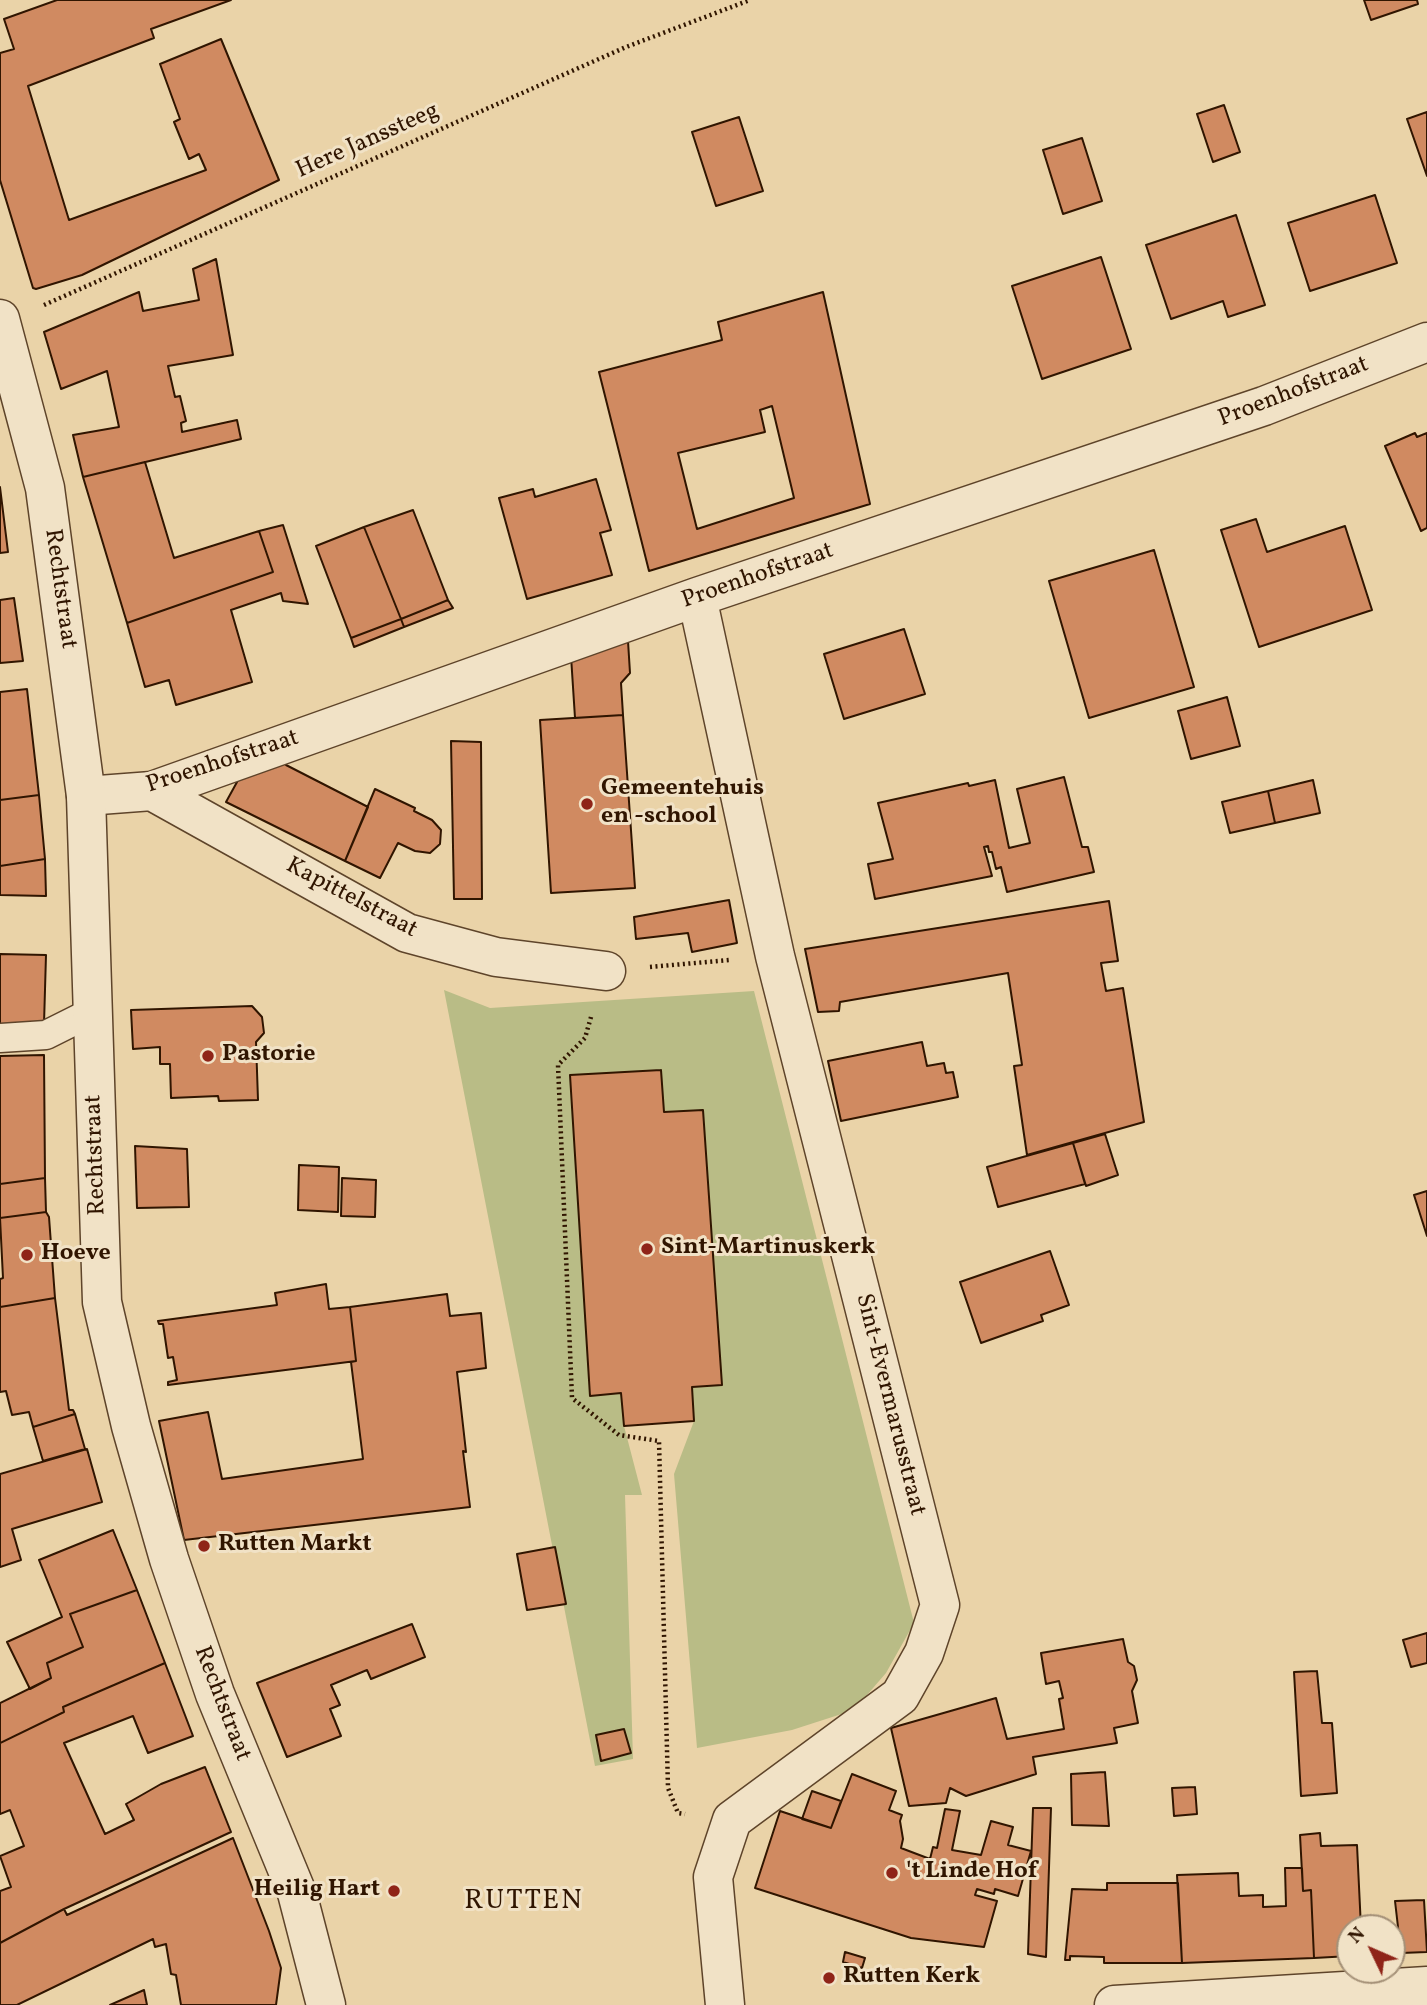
<!DOCTYPE html>
<style>
body{margin:0}
#map{position:relative;width:1427px;height:2005px;overflow:hidden;background:#ead3a8;font-family:Vollkorn,serif}
canvas{display:block}
.north{position:absolute;left:1336px;top:1914px;width:70px;height:70px;box-sizing:border-box;background:#f1e2c6;border:2px solid #a49077;border-radius:50%;rotate:314deg;font-size:19px;font-weight:700;line-height:28px;text-align:center;color:#301500}
.north::after{content:'';display:block;margin:auto;width:24px;height:32px;background:#8f2418;clip-path:polygon(50% 0,100% 100%,50% 72%,0 100%)}
</style>
<div id="map">
<canvas width="1427" height="2005"></canvas>
<div class="north">N</div>
</div>
<script>
const c = document.querySelector('canvas').getContext('2d');
c.lineJoin = 'round';
function paint(path, color) { c.fillStyle = color; c.fill(path, 'evenodd'); }
const shape = rows => new Path2D(rows.map(r => 'M' + r).join(''));
function strokePath(path, color, width, dash) { c.strokeStyle = color; c.lineWidth = width; c.lineCap = dash ? 'butt' : 'round'; c.setLineDash(dash || []); c.stroke(path); }
function label(font, color, halo, rows, align = 'center') {
  c.font = font + ' Vollkorn,serif'; c.lineWidth = 6; c.setLineDash([]); c.textBaseline = 'middle'; c.strokeStyle = halo; c.fillStyle = color; for (const [text, x, y, turn = 0] of rows) {
    c.save(); c.translate(x, y); c.rotate((+turn || 0) * Math.PI / 180); c.textAlign = isNaN(turn) ? turn : align; if (halo) c.strokeText(text, 0, 0); c.fillText(text, 0, 0); c.restore();
  }
}
const green = shape([
 [444,990,490,1008,754,991,914,1623,886,1673,854,1710,792,1730,697,1748,674,1474,694,1421,692,1387,722,1385,703,1110,664,1112,661,1070,571,1075,590,1396,621,1393,624,1426,642,1495,625,1495,633,1759,595,1766]
]);
const building = shape([
 [57,0,231,0,151,29,154,38,28,86,69,220,206,170,199,154,189,159,174,122,180,119,160,64,221,39,279,180,82,275,36,289,33,288,0,180,0,53,14,49,4,19,57,0],
 [1364,0,1417,0,1418,4,1371,20,1364,0],
 [1224,105,1240,152,1213,162,1197,114,1224,105],
 [1427,112,1427,176,1407,119,1427,112],
 [739,117,763,191,716,206,692,132,739,117],
 [1082,138,1102,201,1063,214,1043,150,1082,138],
 [1375,195,1397,263,1310,291,1288,223,1375,195],
 [1236,215,1265,305,1228,317,1223,301,1171,319,1146,245,1236,215],
 [1101,257,1131,349,1042,379,1012,286,1101,257],
 [216,259,233,355,168,366,175,397,180,396,186,421,181,423,182,432,237,420,241,439,83,477,73,435,119,427,107,371,61,389,44,332,139,292,143,311,199,300,193,269,216,259],
 [823,292,870,504,649,571,599,372,722,340,718,322,823,292],
 [772,406,794,498,697,529,678,453,765,432,760,410,772,406],
 [1415,433,1417,437,1427,433,1427,528,1421,531,1385,446,1415,433],
 [145,462,174,558,259,531,273,572,127,623,83,477,145,462],
 [596,479,611,530,600,533,612,575,527,599,499,498,533,489,535,497,596,479],
 [0,487,8,552,0,553,0,487],
 [413,510,448,600,401,619,364,527,413,510],
 [1256,519,1267,552,1345,526,1372,610,1259,647,1221,530,1256,519],
 [283,525,308,604,283,601,281,593,231,610,252,682,176,705,169,680,145,687,127,623,273,572,259,531,283,525],
 [364,527,401,619,351,638,316,546,364,527],
 [1154,550,1194,687,1089,718,1049,581,1154,550],
 [14,598,23,661,0,663,0,600,14,598],
 [448,600,453,608,404,627,401,619,448,600],
 [401,619,404,627,354,647,351,638,401,619],
 [904,629,925,694,844,719,824,654,904,629],
 [628,641,630,673,621,683,623,715,575,718,571,656,628,641],
 [27,689,39,795,0,800,0,692,27,689],
 [1227,697,1240,746,1191,759,1178,711,1227,697],
 [623,715,635,888,551,893,540,720,623,715],
 [451,741,481,742,482,899,454,899,451,741],
 [284,759,286,765,368,807,345,861,226,802,242,773,284,759],
 [1064,777,1082,847,1088,847,1094,872,1007,892,1001,867,996,869,992,852,989,852,988,846,984,847,992,876,875,899,868,864,893,859,878,803,968,783,969,786,995,780,1009,848,1030,843,1017,789,1064,777],
 [1313,780,1320,813,1275,823,1268,791,1313,780],
 [375,789,415,808,414,811,432,820,441,830,440,844,430,853,415,851,398,843,380,878,345,861,375,789],
 [1268,791,1275,823,1230,833,1222,802,1268,791],
 [39,795,45,859,0,866,0,800,39,795],
 [45,859,46,896,0,895,0,866,45,859],
 [729,900,737,943,692,952,688,933,636,939,634,917,729,900],
 [1109,901,1118,961,1101,963,1106,991,1123,988,1144,1122,1027,1155,1014,1066,1022,1065,1008,973,840,1002,839,1011,818,1012,805,949,1109,901],
 [0,954,46,955,44,1024,0,1026,0,954],
 [252,1006,262,1017,264,1033,256,1042,258,1100,219,1101,218,1096,171,1098,170,1064,160,1064,160,1047,133,1049,131,1010,252,1006],
 [922,1042,927,1066,944,1063,946,1073,953,1072,958,1097,841,1121,828,1061,922,1042],
 [44,1055,45,1178,0,1184,0,1056,44,1055],
 [661,1070,664,1112,703,1110,722,1385,692,1387,694,1421,624,1426,621,1393,590,1396,570,1075,661,1070],
 [1105,1134,1118,1175,1086,1186,1073,1143,1105,1134],
 [1073,1143,1085,1184,998,1207,987,1167,1073,1143],
 [135,1146,187,1149,189,1207,137,1208,135,1146],
 [299,1165,339,1167,338,1212,298,1210,299,1165],
 [45,1178,46,1212,0,1218,0,1184,45,1178],
 [342,1178,376,1180,375,1217,341,1216,342,1178],
 [1427,1191,1427,1236,1414,1195,1427,1191],
 [46,1212,49,1217,55,1298,0,1307,0,1279,3,1278,0,1218,46,1212],
 [1050,1251,1069,1305,1041,1315,1043,1321,981,1343,960,1282,1050,1251],
 [326,1284,329,1309,350,1307,356,1361,168,1385,168,1382,177,1380,173,1357,168,1358,163,1324,159,1324,158,1321,277,1305,275,1293,326,1284],
 [447,1294,450,1316,481,1313,486,1368,457,1372,466,1452,463,1451,470,1507,184,1540,159,1421,208,1412,222,1479,363,1459,351,1362,356,1361,350,1307,447,1294],
 [55,1298,69,1410,73,1410,75,1414,33,1427,29,1412,12,1415,6,1391,0,1392,0,1307,55,1298],
 [75,1414,85,1449,43,1461,33,1427,75,1414],
 [87,1449,102,1502,12,1529,21,1560,0,1567,0,1474,87,1449],
 [113,1530,137,1590,70,1614,83,1647,47,1663,51,1678,30,1689,7,1642,62,1617,39,1560,113,1530],
 [555,1547,566,1604,527,1610,517,1554,555,1547],
 [137,1590,165,1663,63,1707,64,1712,0,1743,0,1703,51,1678,47,1663,83,1647,70,1614,137,1590],
 [412,1624,425,1657,371,1679,367,1670,331,1685,340,1705,330,1709,341,1736,287,1757,257,1683,412,1624],
 [1427,1633,1427,1663,1411,1667,1403,1640,1427,1633],
 [1123,1639,1128,1662,1134,1666,1137,1680,1132,1691,1138,1723,1114,1728,1117,1743,1033,1757,1036,1774,966,1796,950,1788,946,1803,909,1806,891,1728,996,1698,1007,1739,1064,1729,1059,1699,1063,1698,1059,1681,1046,1684,1041,1653,1123,1639],
 [165,1663,193,1736,148,1753,133,1716,64,1743,105,1834,134,1820,126,1804,161,1784,205,1767,231,1832,64,1909,0,1943,0,1891,11,1887,0,1856,24,1846,10,1810,0,1814,0,1743,64,1712,63,1707,165,1663],
 [1317,1671,1322,1723,1332,1723,1337,1793,1301,1796,1294,1672,1317,1671],
 [624,1729,631,1753,601,1761,596,1735,624,1729],
 [1105,1772,1109,1826,1072,1825,1071,1774,1105,1772],
 [852,1774,896,1791,889,1810,902,1815,900,1821,903,1839,901,1848,930,1859,933,1847,937,1848,945,1809,960,1811,952,1850,981,1855,991,1821,1013,1827,1008,1845,1031,1851,1018,1896,995,1889,994,1894,977,1889,975,1895,997,1901,984,1947,911,1938,755,1888,780,1811,831,1828,852,1774],
 [1195,1787,1197,1814,1174,1816,1172,1788,1195,1787],
 [812,1791,841,1801,831,1828,802,1819,812,1791],
 [1033,1808,1051,1808,1046,1957,1028,1954,1033,1808],
 [1320,1833,1321,1846,1357,1845,1361,1928,1350,1928,1350,1956,1314,1958,1311,1890,1303,1891,1300,1835,1320,1833],
 [233,1838,269,1931,281,1968,276,2005,181,2005,176,1975,171,1974,166,1944,155,1947,153,1939,17,2005,0,2005,0,1943,64,1909,67,1915,233,1838],
 [1285,1868,1302,1868,1303,1891,1311,1890,1314,1958,1182,1963,1177,1875,1238,1873,1239,1896,1263,1895,1263,1907,1286,1906,1285,1868],
 [1107,1883,1178,1883,1182,1963,1104,1963,1104,1957,1070,1956,1070,1960,1065,1960,1072,1889,1107,1890,1107,1883],
 [1424,1900,1427,1952,1401,1953,1395,1901,1424,1900],
 [845,1952,865,1958,862,1968,843,1962,845,1952],
 [144,1990,147,2005,110,2005,144,1990]
]);
const path = shape([
 [44,305,626,47,750,0],
 [650,967,729,960],
 [591,1017,585,1038,558,1065,572,1398,619,1435,659,1441,668,1788,678,1813,685,1814]
]);
const service = shape([
 [0,1038,46,1035,92,1012]
]);
const minor = shape([
 [697,597,775,956,940,1605,924,1653,900,1696,732,1820,713,1877,725,2005],
 [152,791,407,933,496,957,606,971],
 [86,796,152,791,697,597,1264,406,1427,342]
]);
const tertiary = shape([
 [0,319,45,488,86,796,102,1302,131,1426,169,1559,215,1694,297,1893,326,2005],
 [1114,2005,1427,1986]
]);
const markers = [
 [587,804,7,"#8f2418"],
 [208,1056,7,"#8f2418"],
 [647,1249,7,"#8f2418"],
 [27,1255,7,"#8f2418"],
 [204,1546,7,"#8f2418"],
 [892,1873,7,"#8f2418"],
 [394,1891,7,"#8f2418"],
 [829,1978,7,"#8f2418"]
];
const streetNames = [
 ["Here Janssteeg",368,142,-24],
 ["Proenhofstraat",1294,393,-21],
 ["Proenhofstraat",758,577,-19],
 ["Rechtstraat",59,589,82],
 ["Proenhofstraat",223,763,-18],
 ["Kapittelstraat",351,899,28],
 ["Rechtstraat",97,1155,-92],
 ["Sint-Evermarusstraat",889,1405,76],
 ["Rechtstraat",221,1704,69]
];
const poiNames = [
 ["Gemeentehuis",601,790],
 ["en -school",601,818],
 ["Pastorie",222,1056],
 ["Sint-Martinuskerk",661,1249],
 ["Hoeve",41,1255],
 ["Rutten Markt",218,1546],
 ["'t Linde Hof",906,1873],
 ["Heilig Hart",380,1891,"right"],
 ["Rutten Kerk",843,1978]
];
const quarterNames = [
 ["RUTTEN",524,1903]
];
paint(green, '#b9bc86');
paint(building, '#d08a61');
strokePath(building, '#301500', 2);
strokePath(service, '#5e442a', 31);
strokePath(minor, '#5e442a', 41);
strokePath(tertiary, '#5e442a', 41);
strokePath(path, '#301500', 4.5, [2, 3.5]);
strokePath(service, '#f1e2c6', 28);
strokePath(minor, '#f1e2c6', 38);
strokePath(tertiary, '#f1e2c6', 38);
for (const [x, y, r, color] of markers) { const dot = new Path2D(); dot.arc(x, y, r, 0, 2 * Math.PI); c.fillStyle = color; c.fill(dot); strokePath(dot, '#f1e2c6', 2.5); }
label('24px', '#301500', '#f1e2c6', streetNames);
label('bold 24px', '#301500', '#f1e2c6', poiNames, 'left');
c.letterSpacing = '2px';
label('28px', '#301500', '#f1e2c6', quarterNames);
c.letterSpacing = '0px';
</script>
